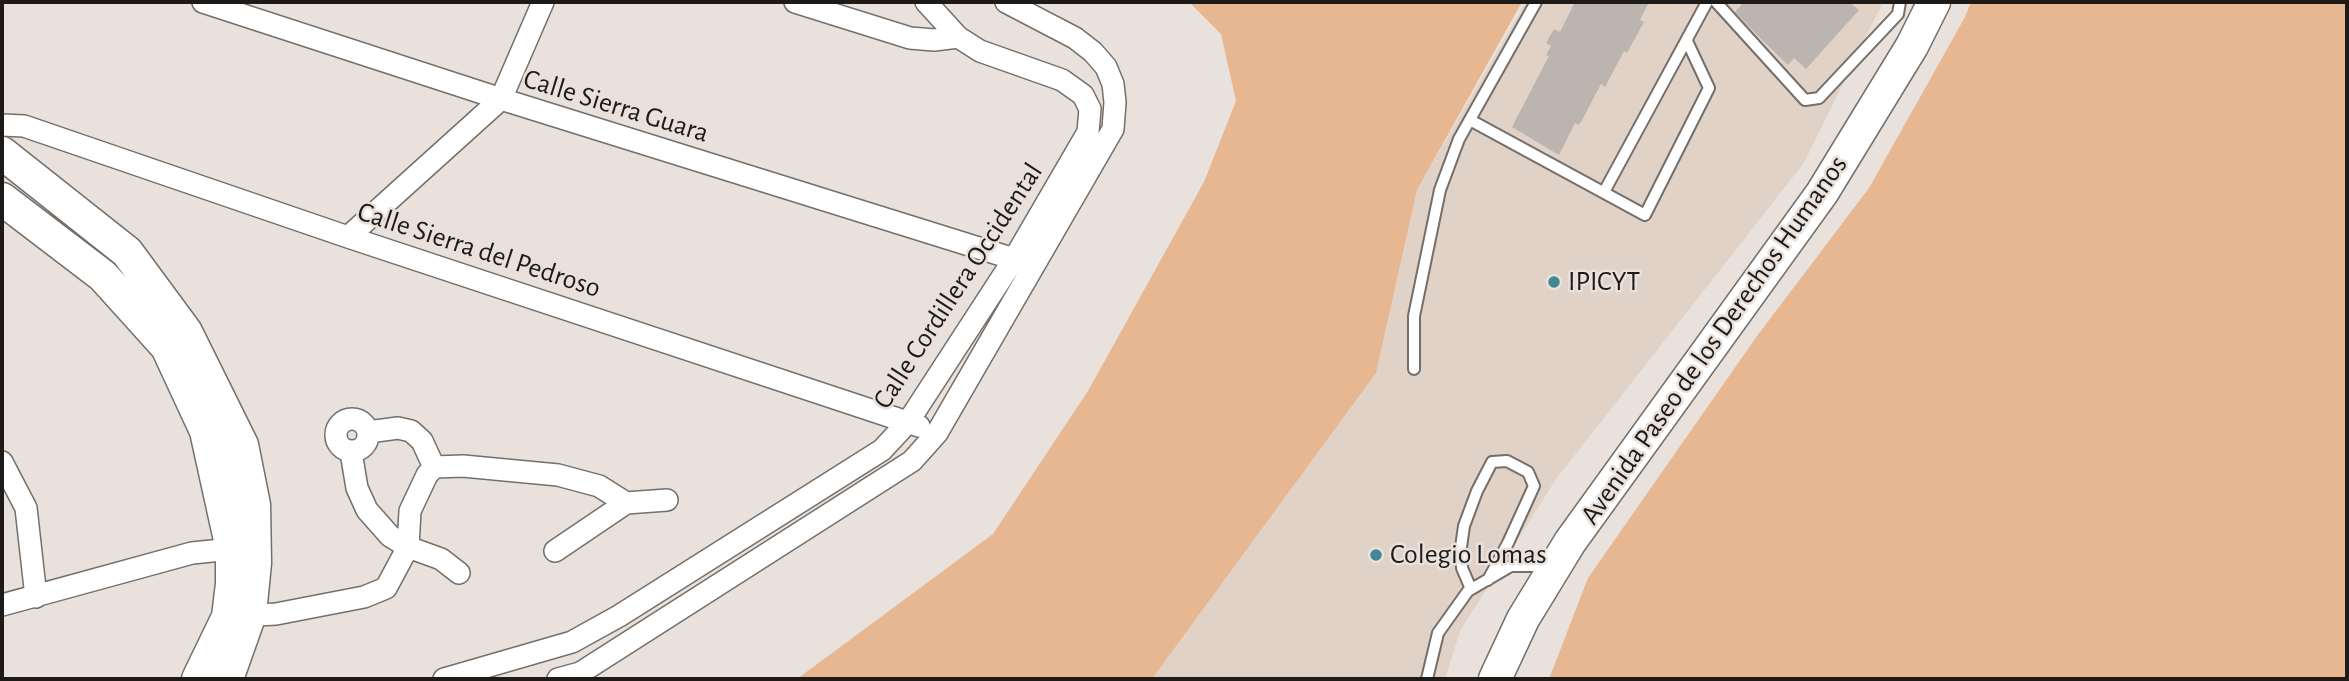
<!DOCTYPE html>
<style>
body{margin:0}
#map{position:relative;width:2349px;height:681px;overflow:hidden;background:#e9e1db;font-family:"Alegreya Sans",sans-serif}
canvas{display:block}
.frame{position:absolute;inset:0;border:4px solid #1d1a18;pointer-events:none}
</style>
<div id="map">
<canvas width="2349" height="681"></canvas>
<div class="frame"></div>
</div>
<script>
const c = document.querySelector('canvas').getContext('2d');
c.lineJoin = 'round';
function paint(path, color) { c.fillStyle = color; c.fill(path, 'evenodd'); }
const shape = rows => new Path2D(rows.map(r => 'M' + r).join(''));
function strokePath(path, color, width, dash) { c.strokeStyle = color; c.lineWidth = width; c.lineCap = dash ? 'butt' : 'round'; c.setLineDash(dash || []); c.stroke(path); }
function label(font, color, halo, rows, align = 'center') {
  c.font = font + ' "Alegreya Sans",sans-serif'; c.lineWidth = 5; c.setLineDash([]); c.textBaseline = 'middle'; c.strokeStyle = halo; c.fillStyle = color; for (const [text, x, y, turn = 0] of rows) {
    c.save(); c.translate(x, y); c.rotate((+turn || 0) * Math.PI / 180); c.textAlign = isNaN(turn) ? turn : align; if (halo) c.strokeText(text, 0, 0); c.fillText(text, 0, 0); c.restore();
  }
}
const built = shape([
 [1526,2,1883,2,1804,163,1556,479,1460,631,1445,679,1152,679,1376,373,1417,190]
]);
const green = shape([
 [1189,2,1522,2,1417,190,1376,373,1152,679,797,679,993,534,1088,391,1204,182,1236,101,1221,34],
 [1971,2,2347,2,2347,679,1549,679,1588,578,1757,336,1869,188,1965,17]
]);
const building = shape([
 [1575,2,1649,2,1640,20,1644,22,1627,53,1624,51,1605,87,1601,84,1581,122,1578,125,1575,123,1559,155,1512,127,1549,56,1546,55,1551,46,1546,43,1554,29,1560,32],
 [1744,2,1849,2,1859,10,1806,69,1794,58,1788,65,1760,38,1735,12]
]);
const lane = shape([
 [1716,2,1805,100,1819,98,1898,14,1900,2],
 [1470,120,1645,215,1709,88,1687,41],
 [1604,192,1707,2],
 [1414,369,1414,316,1440,190,1459,139,1536,2],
 [1471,589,1462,568,1461,547,1464,526,1477,491,1492,462,1507,461,1528,472,1534,486,1508,543,1488,580],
 [1427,679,1438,633,1468,591,1511,566,1549,566]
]);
const street = shape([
 [203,2,501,99,1014,259],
 [795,2,910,38,934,40,958,37],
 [2,125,24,126,348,237,919,426],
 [348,237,501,99,543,2],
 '336 435a16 16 0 1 1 32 0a16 16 0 1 1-32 0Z',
 [368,432,398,428,411,431,422,441,434,467],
 [351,452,357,488,367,510,390,536,408,547,441,559,459,573],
 [2,462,26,508,36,597],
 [555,551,626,503,667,500],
 [2,605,192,553,232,549],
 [238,616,276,614,364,597,386,588,408,547,410,511,427,475,434,467,463,466,558,475,599,486,626,503],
 [444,679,572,642,619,616,882,450,908,422,1014,259,1088,132,1090,109,1083,95,1062,80,980,51,958,37,926,2],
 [558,679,580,673,912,461,937,433,1113,129,1115,102,1113,84,1106,67,1093,52,1075,38,1006,2]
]);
const secondary = shape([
 [2,153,127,252,186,332,242,445,254,505,255,563,250,614,227,679],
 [2,199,103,276,167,347,206,431,232,549,232,584,228,617,198,679],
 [1495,679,1523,619,1570,542,1822,193,1912,46,1934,2]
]);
const markers = [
 [1554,282,7,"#428793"],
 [1376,555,7,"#428793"]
];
const streetNames = [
 ["Calle Sierra Guara",616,106,17],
 ["Calle Sierra del Pedroso",479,250,18],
 ["Calle Cordillera Occidental",958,286,-57],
 ["Avenida Paseo de los Derechos Humanos",1714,340,-55]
];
const poiNames = [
 ["IPICYT",1568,282],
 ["Colegio Lomas",1390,555]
];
paint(built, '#e0d2c7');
paint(green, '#e7b792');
paint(building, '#bcb4af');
strokePath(lane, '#756e69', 14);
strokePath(street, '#756e69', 24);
strokePath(secondary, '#756e69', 35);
strokePath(lane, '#fff', 10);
strokePath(street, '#fff', 21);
strokePath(secondary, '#fff', 32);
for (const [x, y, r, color] of markers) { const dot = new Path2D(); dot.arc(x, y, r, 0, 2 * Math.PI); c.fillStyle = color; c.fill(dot); strokePath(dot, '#e9e1db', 2.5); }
label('28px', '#1d1a18', '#e9e1db', streetNames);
label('28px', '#1d1a18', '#e9e1db', poiNames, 'left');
</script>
